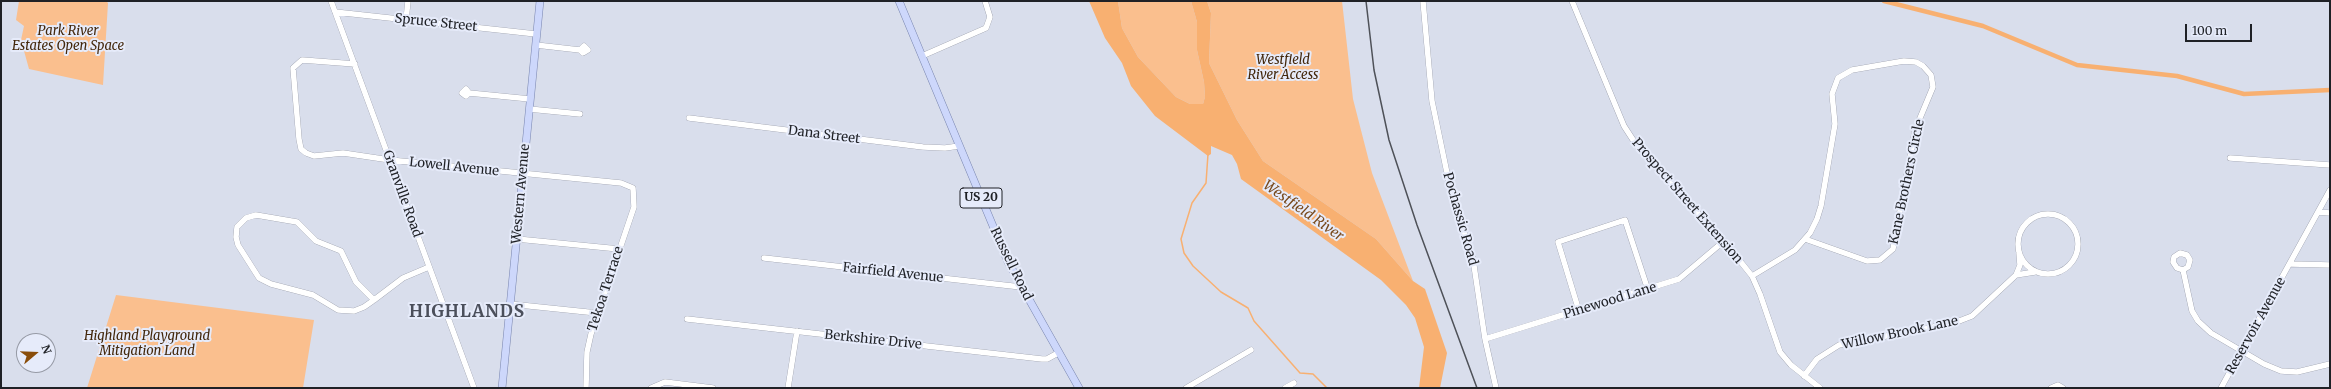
<!DOCTYPE html>
<style>
body{margin:0}
#map{position:relative;width:2331px;height:389px;overflow:hidden;background:#d9deec;font-family:Merriweather,serif}
canvas{display:block}
.frame{position:absolute;inset:0;border:2px solid #1f2126;pointer-events:none}
.north{position:absolute;left:16px;top:333px;width:40px;height:40px;box-sizing:border-box;background:#e6ebfa;border:1px solid #969aa5;border-radius:50%;rotate:71deg;font-size:11px;font-weight:700;line-height:16px;text-align:center;color:#1f2126}
.north::after{content:'';display:block;margin:auto;width:14px;height:18px;background:#894d0a;clip-path:polygon(50% 0,100% 100%,50% 72%,0 100%)}
.scale{position:absolute;left:2185px;top:24px;width:67px;height:18px;box-sizing:border-box;border:2px solid #1f2126;border-top:0;padding-left:5px;font-size:12px;line-height:14px;white-space:nowrap;color:#1f2126;-webkit-text-stroke:3px #e6ebfa;paint-order:stroke}
</style>
<div id="map">
<canvas width="2331" height="389"></canvas>
<div class="frame"></div>
<div class="north">N</div>
<div class="scale">100 m</div>
</div>
<script>
const c = document.querySelector('canvas').getContext('2d');
c.lineJoin = 'round';
function paint(path, color) { c.fillStyle = color; c.fill(path, 'evenodd'); }
const shape = rows => new Path2D(rows.map(r => 'M' + r).join(''));
function strokePath(path, color, width, dash) { c.strokeStyle = color; c.lineWidth = width; c.lineCap = dash ? 'butt' : 'round'; c.setLineDash(dash || []); c.stroke(path); }
function label(font, color, halo, rows, align = 'center') {
  c.font = font + ' Merriweather,serif'; c.lineWidth = 4; c.setLineDash([]); c.textBaseline = 'middle'; c.strokeStyle = halo; c.fillStyle = color; for (const [text, x, y, turn = 0] of rows) {
    c.save(); c.translate(x, y); c.rotate((+turn || 0) * Math.PI / 180); c.textAlign = isNaN(turn) ? turn : align; if (halo) c.strokeText(text, 0, 0); c.fillText(text, 0, 0); c.restore();
  }
}
const green = shape([
 [19,1,106,1,108,3,103,85,29,69,21,40,24,26,16,20],
 [1118,1,1191,1,1197,22,1197,50,1204,82,1205,97,1203,104,1190,104,1176,97,1138,57,1122,28],
 [1207,1,1342,1,1353,99,1372,173,1413,281,1376,239,1263,161,1237,120,1209,63,1211,13],
 [116,295,314,320,303,388,87,388]
]);
const water = shape([
 [1089,1,1118,1,1122,28,1138,57,1176,97,1190,104,1203,104,1205,97,1204,82,1197,50,1197,22,1191,1,1207,1,1211,13,1209,63,1237,120,1263,161,1376,239,1413,281,1425,289,1447,353,1440,388,1419,388,1424,347,1415,318,1406,305,1381,280,1241,179,1237,164,1232,155,1211,146,1211,154,1208,156,1155,116,1131,86,1122,63,1105,38]
]);
const stream = shape([
 [1208,154,1206,183,1192,203,1181,239,1184,253,1193,266,1221,292,1248,308,1254,321,1300,373,1313,374,1327,388]
]);
const canal = shape([
 [1884,1,1983,26,2077,65,2177,76,2244,94,2330,90]
]);
const minor = shape([
 [331,1,474,388],
 [1423,1,1432,101,1452,197,1473,259,1485,339,1496,388],
 [1572,1,1624,126,1639,149,1724,241,1752,276,1760,294,1780,352,1791,365,1820,388],
 [335,12,536,34],
 [406,20,408,1],
 [536,45,580,50,583,53,588,50,584,46,580,50],
 [922,56,986,28,990,17,985,1],
 [355,64,302,60,293,68,299,139,301,149,306,153,314,156,343,153,390,160,621,183,633,188,634,207,591,334,587,352,586,388],
 [469,93,466,96,462,93,466,89,469,93,530,99],
 [529,109,580,114],
 [689,118,923,147,945,148,959,146],
 [2230,158,2330,165],
 [2318,212,2330,213],
 '2018 244a30 30 0 1 1 60 0a30 30 0 1 1-60 0Z',
 [517,239,619,249],
 [764,258,1021,287],
 [2291,264,2330,265],
 [2183,270,2177,268,2173,262,2174,257,2180,253,2187,255,2190,260,2188,267,2183,270,2192,311,2198,321,2211,333,2264,364,2281,371,2297,372,2330,364],
 [2016,275,2035,272],
 [1752,276,1795,250,1810,233,1817,219,1821,206,1835,124,1832,94,1838,78,1852,70,1904,61,1916,62,1923,66,1931,75,1933,87,1915,130,1893,249,1880,260,1867,261,1805,239],
 [374,300,356,282,341,251,316,241,297,222,256,215,246,218,237,227,236,237,238,245,259,278,271,284,313,295,338,310,354,311,364,307,374,300,403,278,429,267],
 [510,304,597,313],
 [1579,311,1558,242,1625,220,1648,290],
 [687,319,1042,359,1047,359,1058,353],
 [1485,339,1679,279,1724,241],
 [1804,376,1817,359,1839,345,1954,323,1972,316,2016,275,2020,265,2019,253],
 [651,388,665,382,713,388],
 [788,388,797,331],
 [1186,388,1251,350],
 [1285,388,1294,383],
 [2051,388,2058,385,2063,388],
 [2221,388,2330,190]
]);
const major = shape([
 [899,1,1008,262,1079,388],
 [502,388,540,1]
]);
const rail = shape([
 [1366,1,1374,70,1389,140,1417,225,1477,388]
]);
const shields = [
 [981,198,42]
];
const shieldNames = [
 ["US 20",981,198]
];
const streetNames = [
 ["Spruce Street",436,23,6],
 ["Dana Street",824,135,7],
 ["Lowell Avenue",454,167,6],
 ["Kane Brothers Circle",1907,182,-78],
 ["Granville Road",402,194,70],
 ["Western Avenue",521,194,-85],
 ["Prospect Street Extension",1687,201,49],
 ["Pochassic Road",1460,219,74],
 ["Russell Road",1011,264,64],
 ["Fairfield Avenue",893,273,6],
 ["Tekoa Terrace",606,289,-72],
 ["Pinewood Lane",1610,301,-17],
 ["Reservoir Avenue",2256,326,-61],
 ["Willow Brook Lane",1900,333,-12],
 ["Berkshire Drive",873,340,6]
];
const parkNames = [
 ["Park River",68,31],
 ["Estates Open Space",68,46],
 ["Westfield",1283,60],
 ["River Access",1283,75],
 ["Highland Playground",147,336],
 ["Mitigation Land",147,351]
];
const waterNames = [
 ["Westfield River",1303,211,35]
];
const districtNames = [
 ["HIGHLANDS",467,312]
];
paint(green, '#fabf8e');
paint(water, '#f8b071');
strokePath(stream, '#f8b071', 1.5);
strokePath(canal, '#f8b071', 4.5);
strokePath(minor, '#8d919f', 6);
strokePath(major, '#7a86af', 8);
strokePath(minor, '#fff', 5.5);
strokePath(major, '#cdd7fb', 7);
strokePath(rail, '#4e5158', 1.5);
for (const [x, y, w] of shields) { const box = new Path2D(); box.roundRect(x - w / 2, y - 10, w, 20, 3); c.fillStyle = '#e6ebfa'; c.fill(box); strokePath(box, '#1f2126', 1); }
label('bold 12px', '#1f2126', null, shieldNames);
label('13px', '#1f2126', '#e6ebfa', streetNames);
label('italic 13px', '#43270b', '#e6ebfa', parkNames);
label('italic 14px', '#794a1d', '#e6ebfa', waterNames);
c.letterSpacing = '1px';
label('bold 17px', '#4b4f5b', '#e6ebfa', districtNames);
c.letterSpacing = '0px';
</script>
